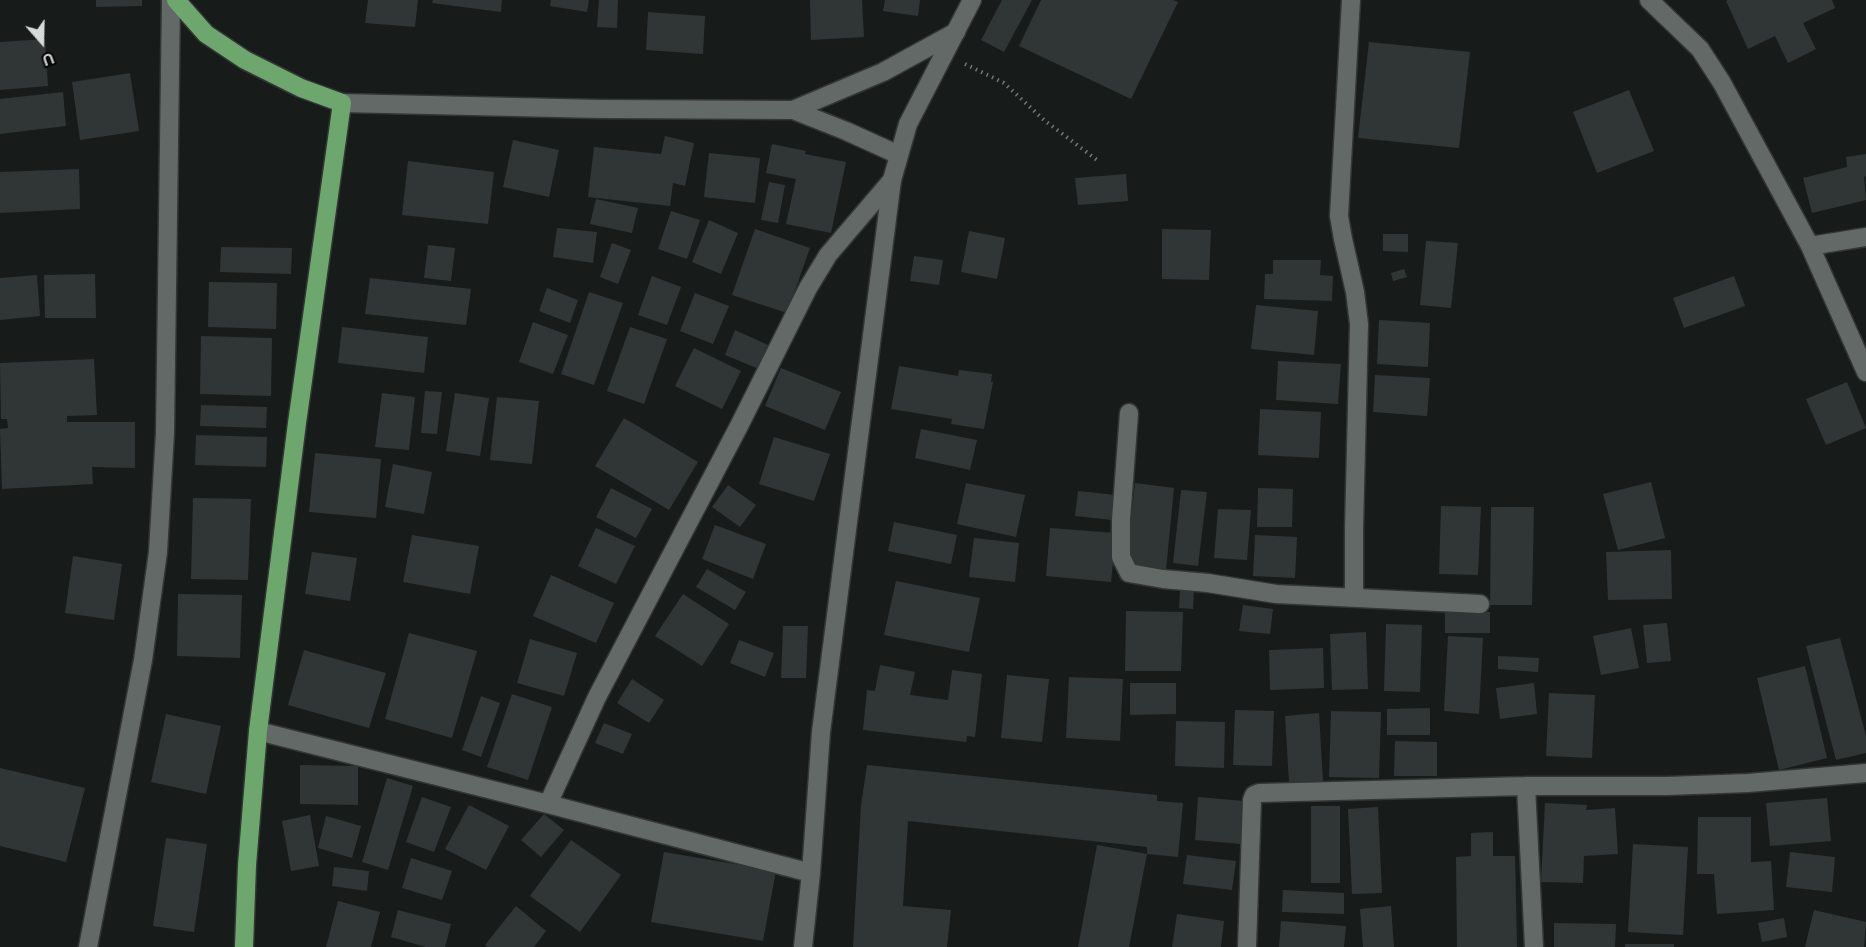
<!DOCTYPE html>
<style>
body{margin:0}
#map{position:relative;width:1866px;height:947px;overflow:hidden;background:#171c1a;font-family:"DM Sans",sans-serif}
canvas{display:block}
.north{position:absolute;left:12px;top:12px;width:60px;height:60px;-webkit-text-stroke:4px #050606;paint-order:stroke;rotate:160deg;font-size:16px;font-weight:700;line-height:24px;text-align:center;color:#d7dbd9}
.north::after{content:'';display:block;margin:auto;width:21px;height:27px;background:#d7dbd9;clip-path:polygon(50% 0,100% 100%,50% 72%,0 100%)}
</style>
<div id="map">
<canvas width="1866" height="947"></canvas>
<div class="north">U</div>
</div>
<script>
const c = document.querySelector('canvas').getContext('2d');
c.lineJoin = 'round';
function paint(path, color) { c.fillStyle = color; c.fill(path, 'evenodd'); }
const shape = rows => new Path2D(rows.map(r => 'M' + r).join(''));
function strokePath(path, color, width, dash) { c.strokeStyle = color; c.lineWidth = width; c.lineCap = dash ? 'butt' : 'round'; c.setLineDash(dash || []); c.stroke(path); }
const building = shape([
 [96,0,142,0,142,6,96,7],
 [368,0,418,0,415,27,365,23],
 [433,0,502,0,501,12,432,3],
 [551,0,589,0,587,12,550,6],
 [599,0,618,0,617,28,597,27],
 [810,0,862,0,864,37,811,40],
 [885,0,920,0,918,16,883,11],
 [1002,0,1032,0,1004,52,981,40],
 [1041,0,1173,0,1178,2,1131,99,1019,46],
 [1728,0,1832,0,1835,8,1803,23,1816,49,1788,63,1775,36,1748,49,1726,1],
 [648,12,705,16,703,54,646,50],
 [45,39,48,86,0,90,0,42],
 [1369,42,1470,52,1459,148,1358,138],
 [130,73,139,131,80,140,72,82],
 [1629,90,1654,151,1597,173,1573,112],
 [63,92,66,126,0,134,0,99],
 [665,136,694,143,685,186,673,183,670,206,588,197,594,147,661,154],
 [513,140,559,150,549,197,503,187],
 [772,144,806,151,805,154,846,162,831,233,786,224,796,179,766,173],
 [709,153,760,158,755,203,704,197],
 [1866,154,1866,176,1864,177,1866,200,1812,213,1803,178,1847,167,1846,157],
 [408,161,494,172,488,224,402,215],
 [79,169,80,209,0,213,0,172],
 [1126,174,1128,201,1078,205,1075,178],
 [769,182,785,185,778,223,761,220],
 [596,199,638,208,632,233,590,224],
 [671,211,700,220,687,259,658,249],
 [709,220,738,233,721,274,692,262],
 [557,228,597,232,593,263,553,257],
 [755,229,810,248,787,313,732,295],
 [1162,229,1211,230,1209,280,1162,279],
 [969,231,1005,238,997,279,961,272],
 [1383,234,1408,234,1408,252,1383,251],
 [1426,241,1458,243,1451,308,1420,305],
 [612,243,631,250,618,284,600,277],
 [428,245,455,248,451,281,424,278],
 [221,247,292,248,291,274,220,272],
 [914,256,943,260,939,285,910,281],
 [1273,260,1321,260,1320,275,1333,276,1332,301,1264,299,1265,274,1273,274],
 [1404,269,1407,277,1393,281,1391,273],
 [95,274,96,318,45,318,44,275],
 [37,275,40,316,0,320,0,278],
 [652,276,681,287,667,325,638,315],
 [1734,276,1745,306,1684,328,1673,298],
 [370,278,471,289,466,325,365,314],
 [209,282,277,283,276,329,208,327],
 [547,288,578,300,570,323,539,311],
 [589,292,623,303,594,385,561,374],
 [695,293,729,306,713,344,680,331],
 [1256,305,1318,311,1314,355,1251,349],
 [1379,320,1430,323,1428,367,1377,364],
 [533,322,568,335,553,374,519,362],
 [342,327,428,337,424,373,338,363],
 [630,327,667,339,644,404,607,391],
 [735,330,768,345,759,369,725,355],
 [201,336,272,338,271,396,200,394],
 [694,348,741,371,722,409,675,386],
 [94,359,97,415,67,416,67,422,135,422,135,468,92,467,93,484,2,489,0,429,8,428,7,419,1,419,0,363],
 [1278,361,1341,364,1338,404,1276,400],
 [899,366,958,376,959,370,992,374,991,382,993,382,984,429,951,424,952,419,891,409],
 [781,368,841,392,825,430,765,406],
 [1375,375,1430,378,1427,416,1373,412],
 [1847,382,1866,428,1826,445,1806,399],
 [425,391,442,392,437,434,421,433],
 [382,393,415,397,409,450,375,447],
 [455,393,489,398,480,456,446,451],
 [497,397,539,401,532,464,490,460],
 [201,405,267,407,266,428,200,426],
 [1260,409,1321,412,1319,458,1258,455],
 [624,418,698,462,669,510,595,466],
 [921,429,977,440,970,470,915,458],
 [196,435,267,437,266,467,195,465],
 [774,437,830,454,814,501,759,484],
 [315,453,381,459,376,518,309,512],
 [393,464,432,472,424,514,385,507],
 [1651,482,1665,538,1618,550,1603,494],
 [966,483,1025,495,1016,537,957,524],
 [1135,483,1174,488,1166,570,1126,566],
 [728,485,756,505,740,527,712,507],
 [611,488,652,509,636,538,596,517],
 [1258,488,1293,489,1292,527,1257,527],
 [1181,490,1207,492,1198,566,1173,563],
 [1078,491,1116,495,1113,520,1075,516],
 [193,498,251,499,248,580,191,579],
 [1441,506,1481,507,1478,575,1439,574],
 [1491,507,1534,507,1532,605,1490,605],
 [1218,509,1251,510,1247,560,1214,558],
 [894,522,957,535,951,564,888,551],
 [715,525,766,544,753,579,702,559],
 [596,528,635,546,616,584,578,566],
 [1050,528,1116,533,1111,582,1046,576],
 [412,535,479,546,470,594,403,582],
 [1255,535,1297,537,1295,578,1253,576],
 [974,538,1019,543,1015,582,969,577],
 [1671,550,1672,599,1608,600,1606,552],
 [312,552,357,558,350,601,305,594],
 [73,556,122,564,114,620,65,613],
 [707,569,746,592,735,610,696,587],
 [551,575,614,603,596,643,533,616],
 [896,581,980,598,969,652,884,635],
 [1180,588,1194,589,1193,609,1179,608],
 [178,594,242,595,240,658,177,656],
 [683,594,729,624,702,666,655,636],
 [1243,605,1273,609,1270,634,1239,631],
 [1126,611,1183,612,1181,671,1125,671],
 [1490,612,1490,633,1445,633,1445,613],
 [1667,623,1671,661,1647,663,1643,625],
 [1386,624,1422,625,1420,692,1384,691],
 [783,626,808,626,806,678,781,678],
 [1631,628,1639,668,1601,675,1593,636],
 [1366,632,1368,689,1332,690,1330,634],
 [409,633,477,651,452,738,385,719],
 [1448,636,1483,638,1479,714,1444,711],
 [1840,638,1866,736,1866,753,1836,760,1806,646],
 [530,639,577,653,564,696,517,683],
 [739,640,774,653,765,677,730,663],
 [1323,648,1324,688,1270,690,1269,650],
 [304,650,386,673,369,728,288,705],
 [1498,656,1539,658,1538,672,1498,669],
 [880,665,915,672,910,695,948,700,952,670,982,674,975,737,967,736,966,742,863,730,867,690,875,691],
 [1805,666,1827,758,1779,770,1757,678],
 [1007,675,1049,679,1042,742,1001,738],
 [1069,677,1123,679,1120,741,1066,738],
 [632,679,664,700,649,723,617,703],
 [1130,683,1176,683,1176,714,1130,715],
 [1534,683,1537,714,1500,719,1496,688],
 [1549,693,1595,695,1592,758,1546,756],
 [512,694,552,707,528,780,487,767],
 [481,696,500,703,481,757,462,750],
 [1430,708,1430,735,1387,735,1387,709],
 [1235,710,1274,711,1272,766,1233,765],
 [1331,711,1381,712,1379,778,1329,777],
 [1319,713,1323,781,1289,783,1285,716],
 [166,714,221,726,206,794,151,782],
 [1176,721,1225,722,1224,768,1175,766],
 [604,723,632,734,623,754,595,743],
 [1395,741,1437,742,1437,776,1394,776],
 [300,765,358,766,358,805,300,804],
 [867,765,1157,795,1157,801,1183,803,1178,857,1147,854,1147,847,908,821,903,906,951,910,947,947,853,947,861,805],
 [0,768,85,788,66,862,0,846],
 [387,778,413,786,388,870,362,862],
 [422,797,451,807,434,852,406,842],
 [1198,797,1244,801,1241,844,1195,840],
 [1827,798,1831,841,1770,846,1766,803],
 [1545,803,1587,805,1586,810,1615,808,1618,854,1584,856,1583,883,1541,882],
 [469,805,509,826,486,870,445,849],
 [1311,806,1340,806,1340,883,1311,883],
 [1378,807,1382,893,1352,894,1348,809],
 [544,814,564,830,541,857,521,840],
 [310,815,319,866,291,871,282,821],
 [326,816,361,826,352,858,318,848],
 [1698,817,1751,817,1751,862,1771,861,1774,910,1717,914,1714,874,1697,874],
 [1493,832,1493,856,1515,856,1517,947,1457,947,1456,857,1471,856,1471,833],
 [166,838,207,844,194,932,153,926],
 [571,840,621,875,580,932,530,896],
 [1633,844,1688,847,1683,935,1628,932],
 [1097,845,1147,854,1129,947,1078,947],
 [664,852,776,871,763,941,651,922],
 [1790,852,1835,857,1832,892,1786,887],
 [1187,855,1236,861,1232,890,1183,884],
 [411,858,452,871,442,900,402,888],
 [334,867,369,871,367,891,332,886],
 [1283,890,1344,893,1344,914,1282,912],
 [338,901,380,912,371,947,326,947],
 [516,906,546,931,534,947,487,947,485,945],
 [1391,906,1394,947,1363,947,1360,909],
 [398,910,451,924,445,947,426,947,391,937],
 [1814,910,1866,922,1864,947,1805,947],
 [1177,914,1224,921,1221,947,1172,947],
 [1784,918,1787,937,1762,942,1758,923],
 [1281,921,1346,926,1344,947,1279,947],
 [1554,923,1616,924,1615,947,1554,947],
 [1625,944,1674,944,1674,947,1625,947]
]);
const path = shape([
 [965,64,1004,83,1044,120,1097,160]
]);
const street = shape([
 [1351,0,1339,216,1343,239,1355,292,1359,324,1354,529,1354,598],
 [1649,0,1700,49,1722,83,1810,246,1866,237],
 [342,103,600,109,793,110,883,72,956,32],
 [793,110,846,131,899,155],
 [1810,246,1866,372],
 [1129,413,1121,520,1121,557,1129,573,1163,579,1208,583,1276,594,1480,604],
 [258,731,548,804],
 [1526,786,1534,947],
 [811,873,548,804,597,697,739,426,808,288,828,255,892,180],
 [88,947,143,660,158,552,165,433,171,0],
 [1247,947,1252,800,1254,795,1259,793,1526,786,1667,786,1748,783,1866,773]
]);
const secondary = shape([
 [803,947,811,873,821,732,892,180,908,124,972,0]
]);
const highway = shape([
 [176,0,206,34,245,60,301,88,342,103,297,423,258,731,247,865,244,947]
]);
paint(building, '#303635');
strokePath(street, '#323634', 21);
strokePath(secondary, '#323634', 21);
strokePath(highway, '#323634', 21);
strokePath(path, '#727674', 4, [1.5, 4.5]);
strokePath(street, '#636966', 18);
strokePath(secondary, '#636966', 18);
strokePath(highway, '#6ea76d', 18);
</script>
